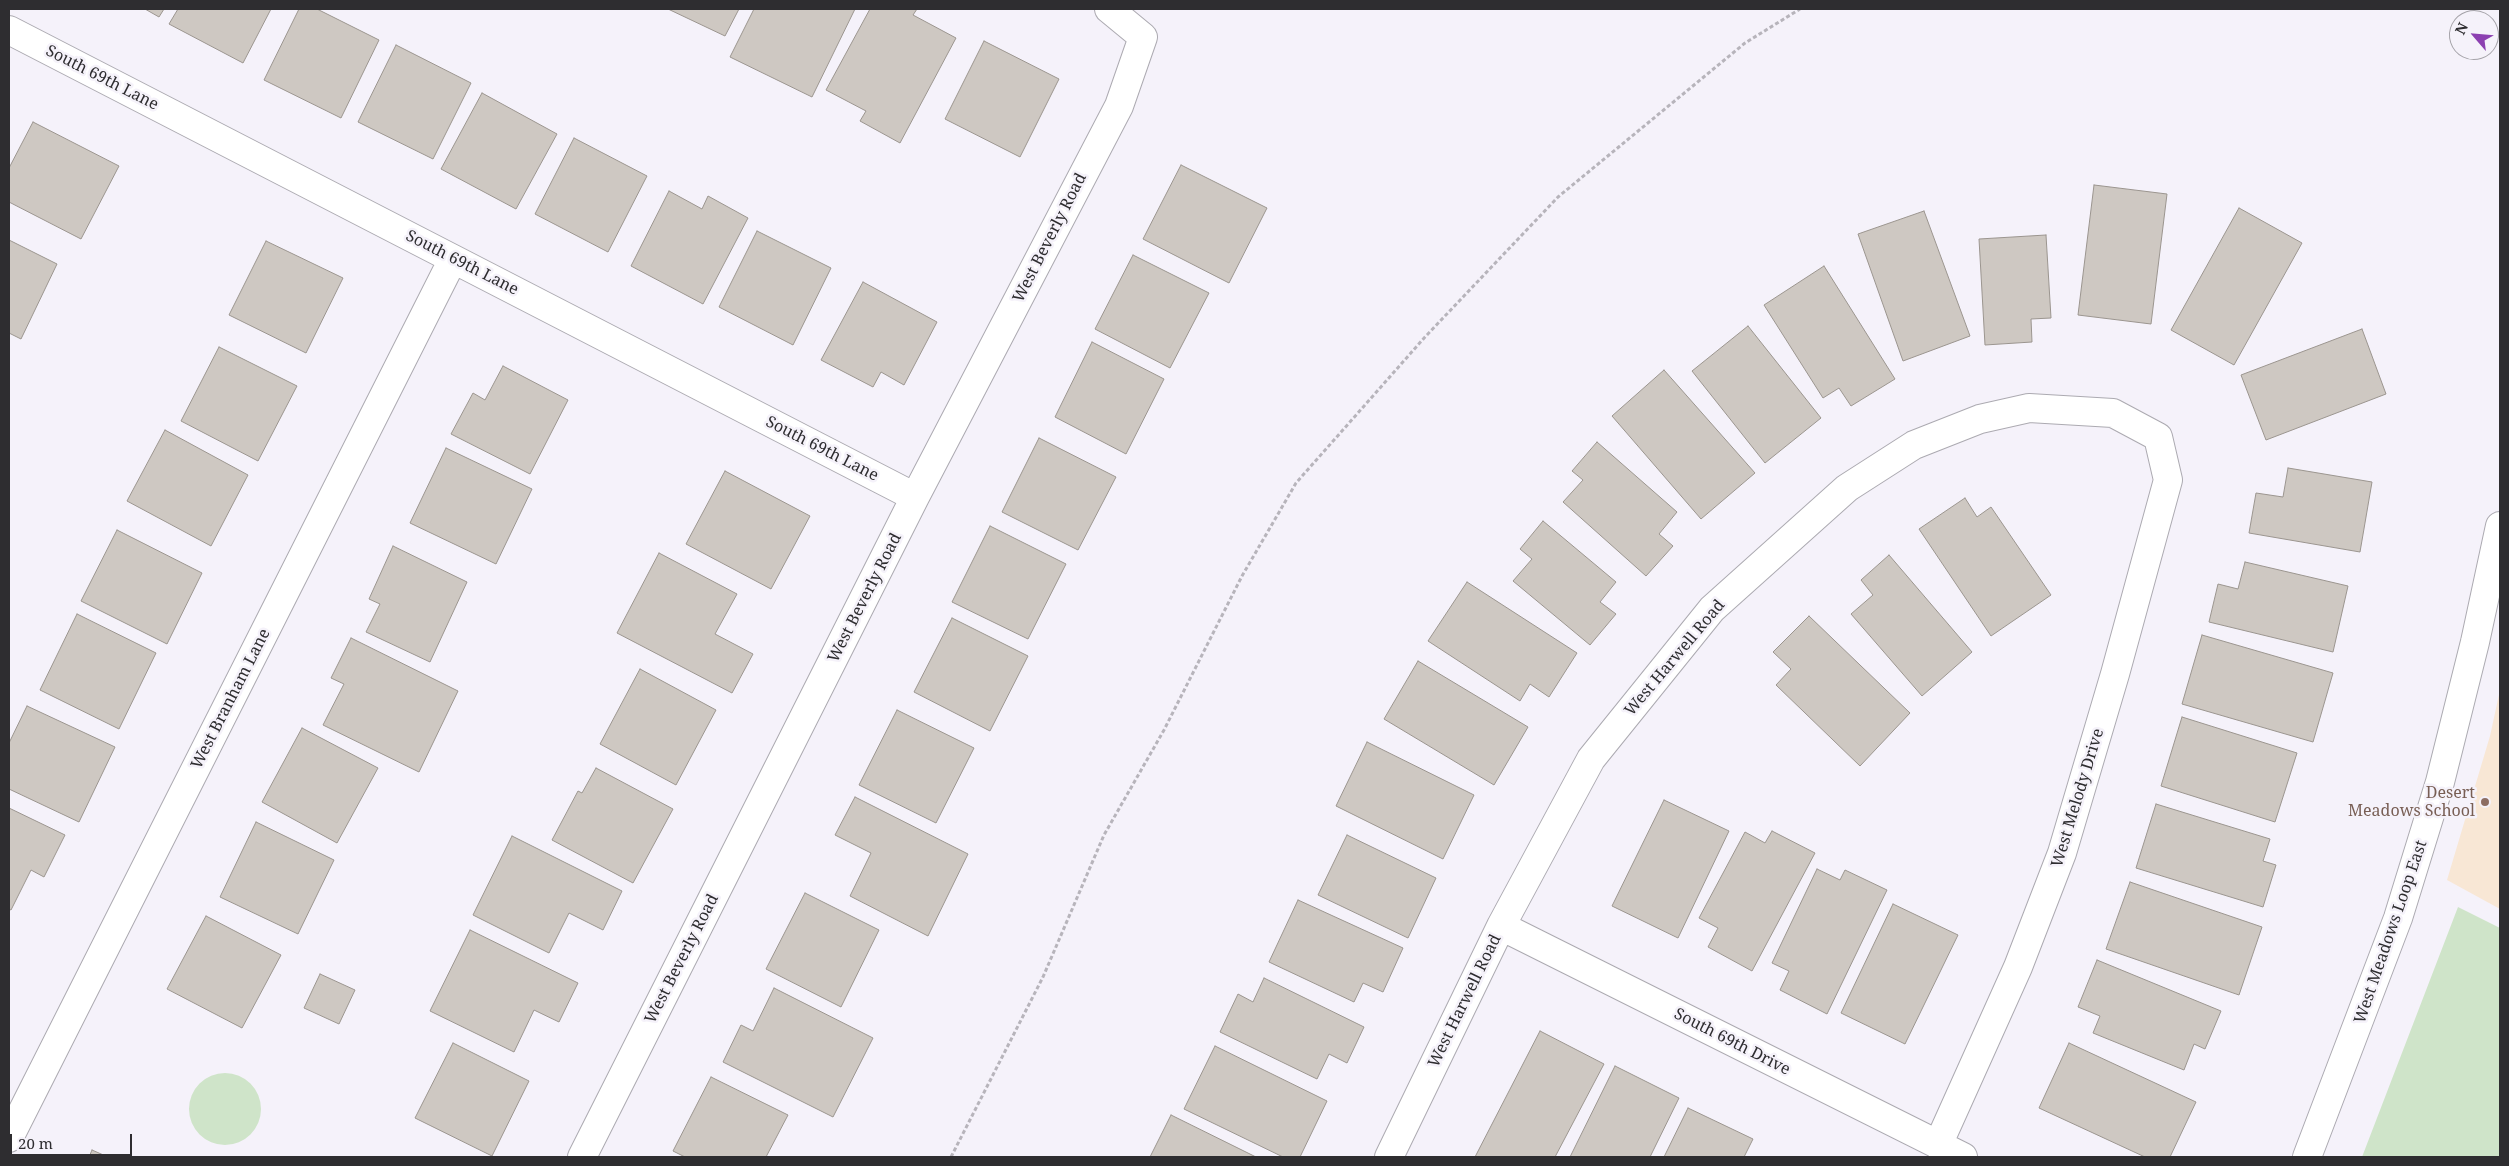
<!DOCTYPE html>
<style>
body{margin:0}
#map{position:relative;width:2509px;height:1166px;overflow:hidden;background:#f5f2fa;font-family:"Noto Serif",serif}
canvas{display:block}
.frame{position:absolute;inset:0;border:10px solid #2e2d30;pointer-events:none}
.north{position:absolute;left:2449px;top:10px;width:50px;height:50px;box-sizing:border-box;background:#f5f2fa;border:1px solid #a5a3a9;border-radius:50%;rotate:297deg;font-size:14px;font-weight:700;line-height:20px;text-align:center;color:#2e2d30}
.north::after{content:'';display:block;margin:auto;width:18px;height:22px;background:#8c40b1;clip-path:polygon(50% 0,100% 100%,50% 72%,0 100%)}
.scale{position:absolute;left:10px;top:1134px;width:122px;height:22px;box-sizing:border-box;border:2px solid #2e2d30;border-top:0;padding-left:6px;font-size:15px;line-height:18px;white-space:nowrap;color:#2e2d30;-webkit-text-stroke:4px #f5f2fa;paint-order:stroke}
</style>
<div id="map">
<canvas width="2509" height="1166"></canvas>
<div class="frame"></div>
<div class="north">N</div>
<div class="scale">20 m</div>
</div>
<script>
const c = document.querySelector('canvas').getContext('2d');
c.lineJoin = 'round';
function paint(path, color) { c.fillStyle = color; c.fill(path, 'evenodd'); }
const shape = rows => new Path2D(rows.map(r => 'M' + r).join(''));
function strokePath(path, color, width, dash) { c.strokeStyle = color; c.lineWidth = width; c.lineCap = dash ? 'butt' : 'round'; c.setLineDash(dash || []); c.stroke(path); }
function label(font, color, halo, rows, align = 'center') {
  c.font = font + ' "Noto Serif",serif'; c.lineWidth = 5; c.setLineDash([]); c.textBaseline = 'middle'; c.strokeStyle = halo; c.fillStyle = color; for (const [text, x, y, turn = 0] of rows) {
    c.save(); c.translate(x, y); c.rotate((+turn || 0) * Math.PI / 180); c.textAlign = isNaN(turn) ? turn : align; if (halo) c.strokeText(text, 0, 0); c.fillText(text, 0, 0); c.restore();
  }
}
const education = shape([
 [2500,690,2500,909,2447,880,2490,736]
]);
const green = shape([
 [2458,907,2500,928,2500,1157,2362,1157],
 '189 1109a36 36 0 1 1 72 0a36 36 0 1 1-72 0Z'
]);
const building = shape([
 [145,9,164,9,159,17,145,9],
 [178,9,271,9,243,63,169,24,178,9],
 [299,9,317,9,379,40,341,118,264,80,299,9],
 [668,9,739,9,725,36,668,9],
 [754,9,855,9,812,97,730,57,754,9],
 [870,9,917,9,913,15,956,38,900,143,860,121,866,111,826,90,870,9],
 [984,41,1059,79,1020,157,945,119,984,41],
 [396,45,471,83,433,159,358,122,396,45],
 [482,93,557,134,516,209,441,169,482,93],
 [33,122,119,166,81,239,9,202,9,168,33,122],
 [574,138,647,176,608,252,535,214,574,138],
 [1181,165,1267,208,1229,283,1143,239,1181,165],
 [2094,185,2167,194,2151,324,2078,315,2094,185],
 [669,191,702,209,708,196,748,218,703,304,631,266,669,191],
 [2239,208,2302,243,2234,365,2171,330,2239,208],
 [1924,211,1970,336,1903,361,1858,234,1924,211],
 [757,231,831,268,793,345,719,307,757,231],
 [2046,235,2051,318,2031,319,2032,342,1985,345,1979,239,2046,235],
 [9,240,57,264,21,339,9,333,9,240],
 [266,241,343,278,306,353,229,315,266,241],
 [1133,255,1209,293,1170,368,1095,329,1133,255],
 [1824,266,1895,379,1851,406,1839,388,1823,398,1764,305,1824,266],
 [863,282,937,322,904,385,881,372,873,387,821,360,863,282],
 [1748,326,1821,418,1765,463,1692,371,1748,326],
 [2362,329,2386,394,2266,440,2241,375,2362,329],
 [1092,342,1164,379,1126,454,1055,417,1092,342],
 [219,347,297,386,258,461,181,421,219,347],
 [503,366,568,400,530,474,451,434,473,393,485,400,503,366],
 [1664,370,1755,473,1701,519,1612,416,1664,370],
 [165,430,248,475,211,546,127,501,165,430],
 [1039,438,1116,477,1078,550,1002,512,1039,438],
 [1597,442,1677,512,1659,534,1673,546,1646,576,1563,502,1583,480,1572,471,1597,442],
 [446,448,532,489,496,564,410,523,446,448],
 [2288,468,2372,482,2360,552,2249,533,2256,493,2283,497,2288,468],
 [725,471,810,516,771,589,686,544,725,471],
 [1965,498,1977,517,1991,507,2051,595,1991,636,1919,529,1965,498],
 [1543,521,1616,582,1600,602,1616,614,1590,645,1513,581,1532,559,1520,549,1543,521],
 [990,526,1066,564,1028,639,952,602,990,526],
 [117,530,202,573,167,644,81,601,117,530],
 [393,546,467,582,430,662,366,632,380,604,369,599,393,546],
 [659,553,737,594,715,634,753,654,732,693,617,633,659,553],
 [1889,555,1972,652,1922,696,1851,614,1873,595,1861,580,1889,555],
 [2245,562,2348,586,2333,652,2209,622,2218,584,2238,589,2245,562],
 [1467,582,1577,653,1549,697,1530,684,1520,701,1428,641,1467,582],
 [77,614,156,653,119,729,40,690,77,614],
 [1809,616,1910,713,1860,766,1776,685,1791,669,1773,652,1809,616],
 [952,618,1028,656,990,731,914,692,952,618],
 [2202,635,2333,673,2313,742,2182,704,2202,635],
 [351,638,458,691,419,772,323,725,344,684,331,678,351,638],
 [1418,661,1528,727,1494,785,1384,719,1418,661],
 [640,669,716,710,676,785,600,744,640,669],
 [27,706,115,747,79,822,9,789,9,743,27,706],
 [897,710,974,748,936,823,859,785,897,710],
 [2182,717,2297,753,2275,822,2161,786,2182,717],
 [302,728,378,768,337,843,262,802,302,728],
 [1367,742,1474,795,1443,859,1336,806,1367,742],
 [596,768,673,809,633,883,552,840,578,791,582,793,596,768],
 [855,797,968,854,928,936,850,896,871,853,835,835,855,797],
 [1664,800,1729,831,1678,938,1612,906,1664,800],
 [2156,804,2270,839,2263,861,2276,865,2263,907,2136,868,2156,804],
 [9,808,65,835,44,877,31,870,11,910,9,909,9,808],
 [256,822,334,860,298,934,220,897,256,822],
 [1772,831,1815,853,1752,971,1708,947,1718,928,1699,918,1745,832,1765,843,1772,831],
 [1347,835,1436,878,1408,938,1318,895,1347,835],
 [512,836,622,891,603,930,569,913,549,953,473,915,512,836],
 [1817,869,1840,880,1845,870,1887,890,1827,1014,1780,990,1789,971,1772,963,1817,869],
 [2130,882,2262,927,2239,995,2106,949,2130,882],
 [805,893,879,930,841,1007,766,969,805,893],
 [1298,900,1403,948,1383,992,1363,983,1354,1002,1269,962,1298,900],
 [1893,904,1958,935,1905,1044,1841,1013,1893,904],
 [206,916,281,955,242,1028,167,989,206,916],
 [470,930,578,983,559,1022,534,1010,514,1052,430,1011,470,930],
 [2097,960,2221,1011,2205,1049,2194,1044,2184,1070,2093,1033,2100,1016,2078,1007,2097,960],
 [320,974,355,990,339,1024,304,1008,320,974],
 [1264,978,1364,1027,1347,1063,1329,1054,1317,1079,1220,1032,1238,994,1253,1002,1264,978],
 [774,988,873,1038,833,1117,723,1062,741,1025,753,1031,774,988],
 [1540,1031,1604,1064,1555,1157,1475,1157,1540,1031],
 [453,1043,529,1081,492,1156,415,1118,453,1043],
 [2069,1043,2196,1102,2170,1157,2145,1157,2039,1108,2069,1043],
 [1215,1046,1327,1101,1300,1157,1283,1157,1184,1109,1215,1046],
 [1615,1066,1679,1098,1650,1157,1570,1157,1615,1066],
 [711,1077,788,1115,766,1157,685,1157,673,1151,711,1077],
 [1688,1108,1753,1139,1744,1157,1664,1157,1688,1108],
 [1171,1115,1256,1157,1150,1157,1171,1115],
 [92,1150,108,1157,89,1157,92,1150]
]);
const path = shape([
 [951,1157,1043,977,1104,835,1164,730,1242,576,1296,483,1425,337,1558,197,1745,43,1800,9]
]);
const minor = shape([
 [9,30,915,497],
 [1501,926,1963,1157],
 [9,1138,453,259],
 [582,1157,915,497,1119,106,1143,37,1109,9],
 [1389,1157,1501,926,1591,759,1712,609,1847,488,1914,445,1980,419,2029,408,2113,413,2158,437,2168,480,2115,674,2062,853,2018,967,1938,1145]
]);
const tertiary = shape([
 [2307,1157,2398,918,2440,782,2475,642,2500,526]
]);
const markers = [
 [2485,802,5,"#8d6e63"]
];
const streetNames = [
 ["South 69th Lane",102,78,27],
 ["West Beverly Road",1050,238,-63],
 ["South 69th Lane",462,263,27],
 ["South 69th Lane",822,449,27],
 ["West Beverly Road",865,598,-63],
 ["West Harwell Road",1675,658,-50],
 ["West Branham Lane",231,699,-63],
 ["West Melody Drive",2078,798,-73],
 ["West Meadows Loop East",2391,932,-71],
 ["West Beverly Road",682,959,-63],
 ["West Harwell Road",1465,1001,-64],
 ["South 69th Drive",1732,1042,27]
];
const educationNames = [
 ["Desert",2475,793],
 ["Meadows School",2475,811]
];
paint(education, '#f8e7d5');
paint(green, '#cfe4c9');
paint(building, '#cec8c2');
strokePath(building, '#9b958f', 1);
strokePath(minor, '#acaab1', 30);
strokePath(tertiary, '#acaab1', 30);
strokePath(path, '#b7b4bb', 3, [4, 2.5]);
strokePath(minor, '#fff', 28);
strokePath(tertiary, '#fff', 28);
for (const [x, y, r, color] of markers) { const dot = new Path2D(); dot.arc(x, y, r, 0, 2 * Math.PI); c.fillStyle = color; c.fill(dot); strokePath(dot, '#f5f2fa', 2); }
label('16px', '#2e2d30', '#f5f2fa', streetNames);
label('16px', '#785e54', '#f5f2fa', educationNames, 'right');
</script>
